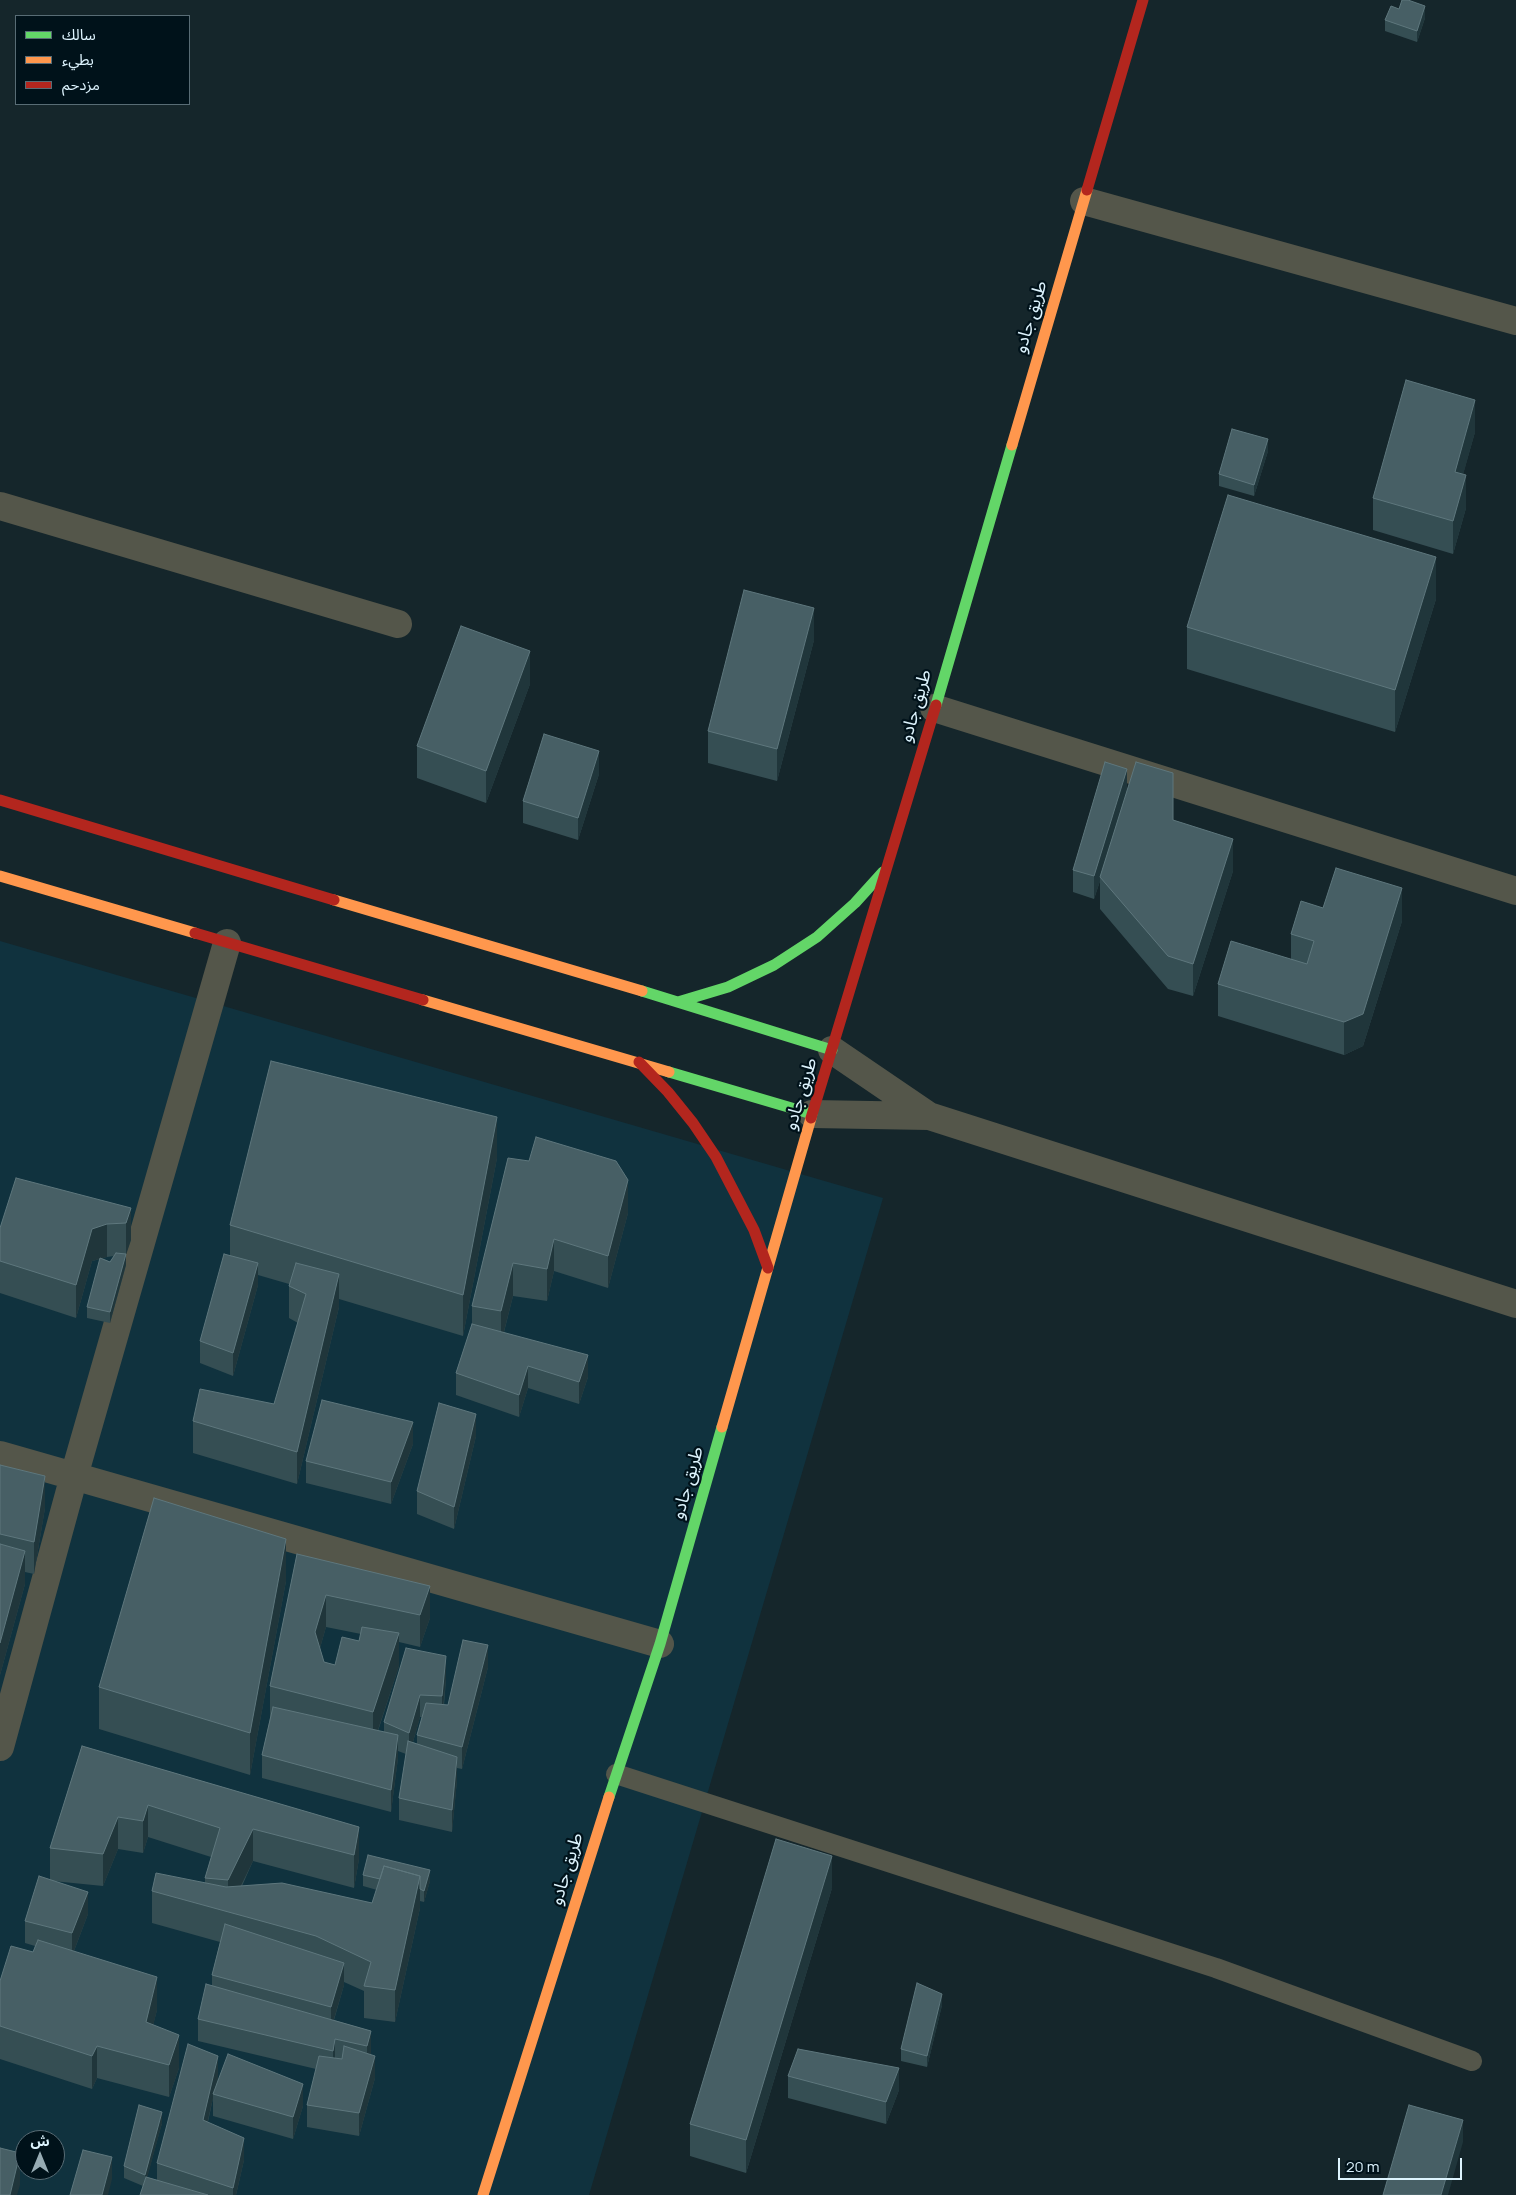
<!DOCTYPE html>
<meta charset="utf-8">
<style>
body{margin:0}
#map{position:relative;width:1516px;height:2195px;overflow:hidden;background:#15262b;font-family:Manrope,"Noto Sans Arabic",sans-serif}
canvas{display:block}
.legend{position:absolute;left:15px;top:15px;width:175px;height:90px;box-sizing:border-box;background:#00121a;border:1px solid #586c75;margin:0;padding:6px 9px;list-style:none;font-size:15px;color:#ddf4fe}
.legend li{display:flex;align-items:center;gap:10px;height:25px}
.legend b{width:25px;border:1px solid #586c75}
.north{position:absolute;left:15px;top:2130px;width:50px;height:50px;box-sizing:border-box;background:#00121a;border:1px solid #586c75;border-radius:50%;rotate:0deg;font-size:14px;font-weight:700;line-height:20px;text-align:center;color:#ddf4fe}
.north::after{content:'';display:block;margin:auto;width:18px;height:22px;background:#97acb4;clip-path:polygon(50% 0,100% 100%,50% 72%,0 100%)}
.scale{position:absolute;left:1338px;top:2158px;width:124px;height:22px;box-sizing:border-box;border:2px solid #ddf4fe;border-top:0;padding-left:6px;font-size:15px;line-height:18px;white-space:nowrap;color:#ddf4fe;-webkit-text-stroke:4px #00121a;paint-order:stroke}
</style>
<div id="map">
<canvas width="1516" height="2195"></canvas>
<ul class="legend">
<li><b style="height:6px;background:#63d668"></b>سالك</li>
<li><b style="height:6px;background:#ff974d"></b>بطيء</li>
<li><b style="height:6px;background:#b3261e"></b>مزدحم</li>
</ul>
<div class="north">ش</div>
<div class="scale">20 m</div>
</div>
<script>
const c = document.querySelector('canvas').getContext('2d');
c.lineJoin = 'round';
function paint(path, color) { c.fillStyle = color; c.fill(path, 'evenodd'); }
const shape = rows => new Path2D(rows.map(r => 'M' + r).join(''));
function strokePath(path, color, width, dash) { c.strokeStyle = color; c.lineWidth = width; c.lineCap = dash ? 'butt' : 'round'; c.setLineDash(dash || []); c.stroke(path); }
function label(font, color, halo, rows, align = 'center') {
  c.font = font + ' Manrope,"Noto Sans Arabic",sans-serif'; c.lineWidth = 4.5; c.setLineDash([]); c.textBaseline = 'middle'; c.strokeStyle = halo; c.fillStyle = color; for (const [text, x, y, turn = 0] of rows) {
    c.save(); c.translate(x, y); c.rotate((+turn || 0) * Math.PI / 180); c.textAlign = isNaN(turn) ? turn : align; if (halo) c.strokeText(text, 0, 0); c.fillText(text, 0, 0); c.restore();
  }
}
const built = shape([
 [0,941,883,1198,589,2195,0,2195],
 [25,2140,55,2140,55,2170,25,2170]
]);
const lane = shape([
 [616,1774,1216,1968,1472,2061]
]);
const street = shape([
 [1084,201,1516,321],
 [0,506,398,624],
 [934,708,1516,891],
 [832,1050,929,1116],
 [812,1114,929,1116,1516,1304],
 [0,1455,660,1644],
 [0,1747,74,1476,227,943]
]);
const fast = shape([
 [936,705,1012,445],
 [642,991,832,1050],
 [678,1002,728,987,774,965,817,937,855,903,883,872],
 [669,1072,812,1114],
 [609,1797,660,1644,722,1427]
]);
const slow = shape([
 [1012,445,1087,190],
 [0,876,195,933],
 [334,900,642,991],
 [423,1000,669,1072],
 [722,1427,811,1118],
 [483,2195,609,1797]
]);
const jam = shape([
 [1087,190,1143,0],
 [0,800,334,900],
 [195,933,423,1000],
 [639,1062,668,1092,693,1123,716,1157,754,1230,768,1268],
 [811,1118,936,705]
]);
const wall = shape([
 [1399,9,1425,18,1417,42,1385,31,1385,20],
 [1475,432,1463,474,1466,508,1453,554,1373,530,1373,498],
 [1268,451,1254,496,1219,486,1219,474],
 [1436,599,1395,732,1187,669,1187,627],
 [814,640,777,781,708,763,708,731],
 [530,684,486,803,417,778,417,746],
 [599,774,578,840,523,823,523,801],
 [1127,791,1173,820,1233,871,1193,996,1168,989,1100,909,1100,881,1094,899,1073,892,1073,870],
 [1323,908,1402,921,1363,1046,1344,1055,1218,1016,1218,984,1291,959,1291,934],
 [497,1158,463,1336,339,1299,339,1307,297,1484,193,1453,193,1421,274,1404,298,1323,289,1318,289,1284,258,1275,258,1285,233,1376,200,1363,200,1341,230,1255,230,1225],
 [508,1158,628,1213,608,1288,554,1271,547,1301,513,1296,504,1332,588,1377,579,1404,528,1388,519,1417,456,1395,456,1373,472,1324,472,1306],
 [131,1208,131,1240,126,1254,126,1265,110,1323,87,1318,87,1307,100,1259,92,1261,76,1318,0,1293,0,1228],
 [114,1256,110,1262,102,1258,107,1257],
 [476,1436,454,1529,417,1514,417,1491],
 [413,1444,391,1504,306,1483,306,1461],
 [0,1465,45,1508,34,1574,25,1572,25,1584,0,1675],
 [297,1554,430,1618,420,1647,399,1642,399,1666,378,1731,384,1732,384,1722,406,1648,446,1679,444,1705,448,1705,488,1667,462,1769,457,1768,457,1780,452,1832,399,1820,399,1798,406,1754,398,1751,398,1758,391,1812,262,1778,262,1755,270,1718,270,1686],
 [326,1627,361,1634,359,1641,335,1665,324,1662,320,1648],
 [420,1717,422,1717,417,1735,417,1744,413,1742],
 [286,1581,250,1775,99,1729,99,1687],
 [82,1746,359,1827,359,1859,354,1888,253,1861,242,1886,372,1903,377,1890,363,1886,363,1875,430,1881,424,1902,420,1901,420,1908,395,2022,364,2018,364,1991,344,1982,344,1985,334,2020,371,2031,371,2054,375,2078,359,2136,307,2127,307,2105,316,2069,198,2041,198,2019,212,1985,212,1975,220,1942,152,1923,152,1891,205,1883,205,1878,211,1857,148,1837,143,1853,118,1849,103,1886,53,1881,88,1914,74,1951,157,2010,153,2025,179,2068,169,2097,97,2078,92,2089,0,2059,0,1981,33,1952,35,1946,25,1943,25,1921,50,1880,50,1848],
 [832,1888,746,2173,690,2156,690,2124],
 [942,2005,927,2067,901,2061,901,2049],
 [788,2076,899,2090,886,2124,788,2098],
 [218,2078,216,2088,303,2106,293,2139,213,2116,213,2098,208,2122,244,2160,236,2195,140,2195,143,2186,124,2178,124,2166,162,2123,147,2177,157,2180,157,2163]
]);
const shadedWall = shape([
 [1425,6,1425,18,1417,42,1417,31],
 [1475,400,1475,432,1455,504,1455,472],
 [1268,439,1268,451,1254,496,1254,485],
 [1466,475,1466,508,1453,554,1453,521],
 [1436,557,1436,599,1395,732,1395,690],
 [814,608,814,640,777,781,777,749],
 [530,651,530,684,486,803,486,771],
 [599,751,599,774,578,840,578,818],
 [1127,769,1127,791,1100,877,1100,881,1094,899,1094,876],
 [1233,839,1233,871,1193,996,1193,964],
 [1402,888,1402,921,1363,1046,1344,1055,1344,1022],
 [497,1117,497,1158,463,1336,463,1295],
 [628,1180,628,1213,608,1288,608,1256],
 [131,1208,131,1240,126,1255,126,1223],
 [107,1224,107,1257,92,1261,76,1318,76,1285,92,1229],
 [554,1239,554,1271,547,1301,547,1269],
 [126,1254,126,1265,110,1323,110,1312],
 [258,1263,258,1285,233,1376,233,1353],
 [513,1263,513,1296,501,1343,501,1311],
 [339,1274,339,1307,297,1484,297,1452],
 [588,1355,588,1377,579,1404,579,1382],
 [528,1366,528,1388,519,1417,519,1395],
 [476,1414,476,1436,454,1529,454,1507],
 [413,1422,413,1444,391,1504,391,1482],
 [45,1476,45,1508,34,1574,34,1542],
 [286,1539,286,1581,250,1775,250,1733],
 [25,1551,25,1584,0,1675,0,1643],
 [430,1586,430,1618,420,1647,420,1615],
 [326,1595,326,1627,315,1665,315,1632],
 [399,1633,399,1666,373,1745,373,1712],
 [488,1645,488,1667,462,1769,462,1747],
 [446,1656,446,1679,442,1718,442,1696],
 [420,1695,420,1717,409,1756,409,1733],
 [398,1735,398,1758,391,1812,391,1790],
 [457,1757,457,1780,452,1832,452,1810],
 [148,1805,148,1837,143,1853,143,1821],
 [118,1817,118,1849,103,1886,103,1854],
 [359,1827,359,1859,354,1888,354,1855],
 [253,1829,253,1861,228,1912,228,1880],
 [832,1856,832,1888,746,2173,746,2140],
 [430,1870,430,1881,424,1902,424,1891],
 [420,1876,420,1908,395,2022,395,1990],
 [88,1892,88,1914,72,1956,72,1933],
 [344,1963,344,1985,331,2029,331,2007],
 [157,1977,157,2010,146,2054,146,2022],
 [942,1994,942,2005,927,2067,927,2056],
 [371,2031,371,2053,367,2068,367,2046],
 [179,2035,179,2068,169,2097,169,2065],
 [335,2039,335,2061,333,2073,333,2051],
 [97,2046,97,2078,92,2089,92,2056],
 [218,2056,218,2078,214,2094,213,2094,213,2098,203,2142,203,2120],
 [375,2056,375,2078,359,2136,359,2113],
 [899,2068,899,2090,886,2124,886,2102],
 [303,2084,303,2106,293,2139,293,2117],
 [162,2112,162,2123,145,2186,145,2175],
 [1463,2120,1463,2142,1448,2195,1441,2195],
 [244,2138,244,2160,236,2195,233,2195,233,2188],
 [20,2153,20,2185,17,2195,10,2195],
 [112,2157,112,2179,108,2195,102,2195]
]);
const building = shape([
 [1402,0,1408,0,1425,6,1417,31,1385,20,1391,6,1399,9,1402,0],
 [1406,380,1475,400,1455,472,1466,475,1453,521,1373,498,1406,380],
 [1232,429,1268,439,1254,485,1219,474,1232,429],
 [1228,495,1436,557,1395,690,1187,627,1228,495],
 [744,590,814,608,777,749,708,731,744,590],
 [461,626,530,651,486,771,417,746,461,626],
 [544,734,599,751,578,818,523,801,544,734],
 [1105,762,1127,769,1094,876,1073,870,1105,762],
 [1136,762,1173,773,1173,820,1233,839,1193,964,1168,956,1100,877,1136,762],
 [1336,868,1402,888,1363,1014,1344,1022,1218,984,1231,941,1307,964,1314,941,1291,934,1301,901,1323,908,1336,868],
 [271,1061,497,1117,463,1295,230,1225,271,1061],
 [536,1137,616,1161,628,1180,608,1256,554,1239,547,1269,513,1263,501,1311,472,1306,508,1158,529,1161,536,1137],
 [16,1178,131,1208,126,1223,107,1224,92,1229,76,1285,0,1261,0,1228,16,1178],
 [116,1253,126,1254,110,1312,87,1307,100,1258,110,1262,116,1253],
 [224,1254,258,1263,233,1353,200,1341,224,1254],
 [296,1263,339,1274,297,1452,193,1421,200,1389,274,1404,306,1294,289,1286,296,1263],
 [472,1324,588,1355,579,1382,528,1366,519,1395,456,1373,472,1324],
 [322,1400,413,1422,391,1482,306,1461,322,1400],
 [439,1403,476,1414,454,1507,417,1491,439,1403],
 [0,1465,45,1476,34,1542,0,1534,0,1465],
 [154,1498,286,1539,250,1733,99,1687,154,1498],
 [0,1544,25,1551,0,1643,0,1544],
 [297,1554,430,1586,420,1615,326,1595,315,1632,324,1662,335,1665,342,1637,359,1641,362,1627,399,1633,373,1712,270,1686,297,1554],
 [463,1640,488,1645,462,1747,417,1735,426,1703,448,1705,463,1640],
 [406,1648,446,1656,442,1696,420,1695,409,1733,384,1722,406,1648],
 [273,1707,398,1735,391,1790,262,1755,273,1707],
 [408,1741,457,1757,452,1810,399,1798,408,1741],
 [82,1746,359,1827,354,1855,253,1829,228,1880,205,1878,220,1828,148,1805,143,1821,118,1817,103,1854,50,1848,82,1746],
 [776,1839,832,1856,746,2140,690,2124,776,1839],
 [368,1855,430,1870,424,1891,420,1889,420,1876,384,1866,380,1879,363,1875,368,1855],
 [384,1866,420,1876,395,1990,364,1986,371,1962,316,1936,152,1891,156,1873,226,1887,282,1883,372,1903,384,1866],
 [39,1876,88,1892,72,1933,25,1921,39,1876],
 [225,1924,344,1963,331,2007,212,1975,225,1924],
 [38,1940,157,1977,146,2022,179,2035,169,2065,97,2046,92,2056,0,2026,0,1981,11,1946,33,1952,38,1940],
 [917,1983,942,1994,927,2056,901,2049,917,1983],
 [206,1984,371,2031,367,2046,335,2039,333,2051,198,2019,206,1984],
 [188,2044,218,2056,203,2120,244,2138,233,2188,157,2163,188,2044],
 [344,2046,375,2056,359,2113,307,2105,319,2056,342,2059,344,2046],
 [798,2049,899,2068,886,2102,788,2076,798,2049],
 [228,2054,303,2084,293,2117,213,2094,228,2054],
 [139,2105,162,2112,145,2175,124,2166,139,2105],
 [1409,2105,1463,2120,1441,2195,1383,2195,1409,2105],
 [0,2148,20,2153,10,2195,0,2195,0,2148],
 [83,2150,112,2157,102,2195,70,2195,83,2150],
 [146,2177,208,2195,140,2195,146,2177]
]);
const streetNames = [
 ["طريق جادو",1031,317,-73],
 ["طريق جادو",916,706,-74],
 ["طريق جادو",801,1094,-73],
 ["طريق جادو",688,1483,-74],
 ["طريق جادو",567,1869,-73]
];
paint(built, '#10323e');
strokePath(lane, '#54564a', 20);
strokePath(street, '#54564a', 28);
strokePath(fast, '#63d668', 11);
strokePath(slow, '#ff974d', 11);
strokePath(jam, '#b3261e', 11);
paint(wall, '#354e53');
paint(shadedWall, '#20363b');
paint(building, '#475f65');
strokePath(building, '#5e777d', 1);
label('18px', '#ddf4fe', '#00121a', streetNames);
</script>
